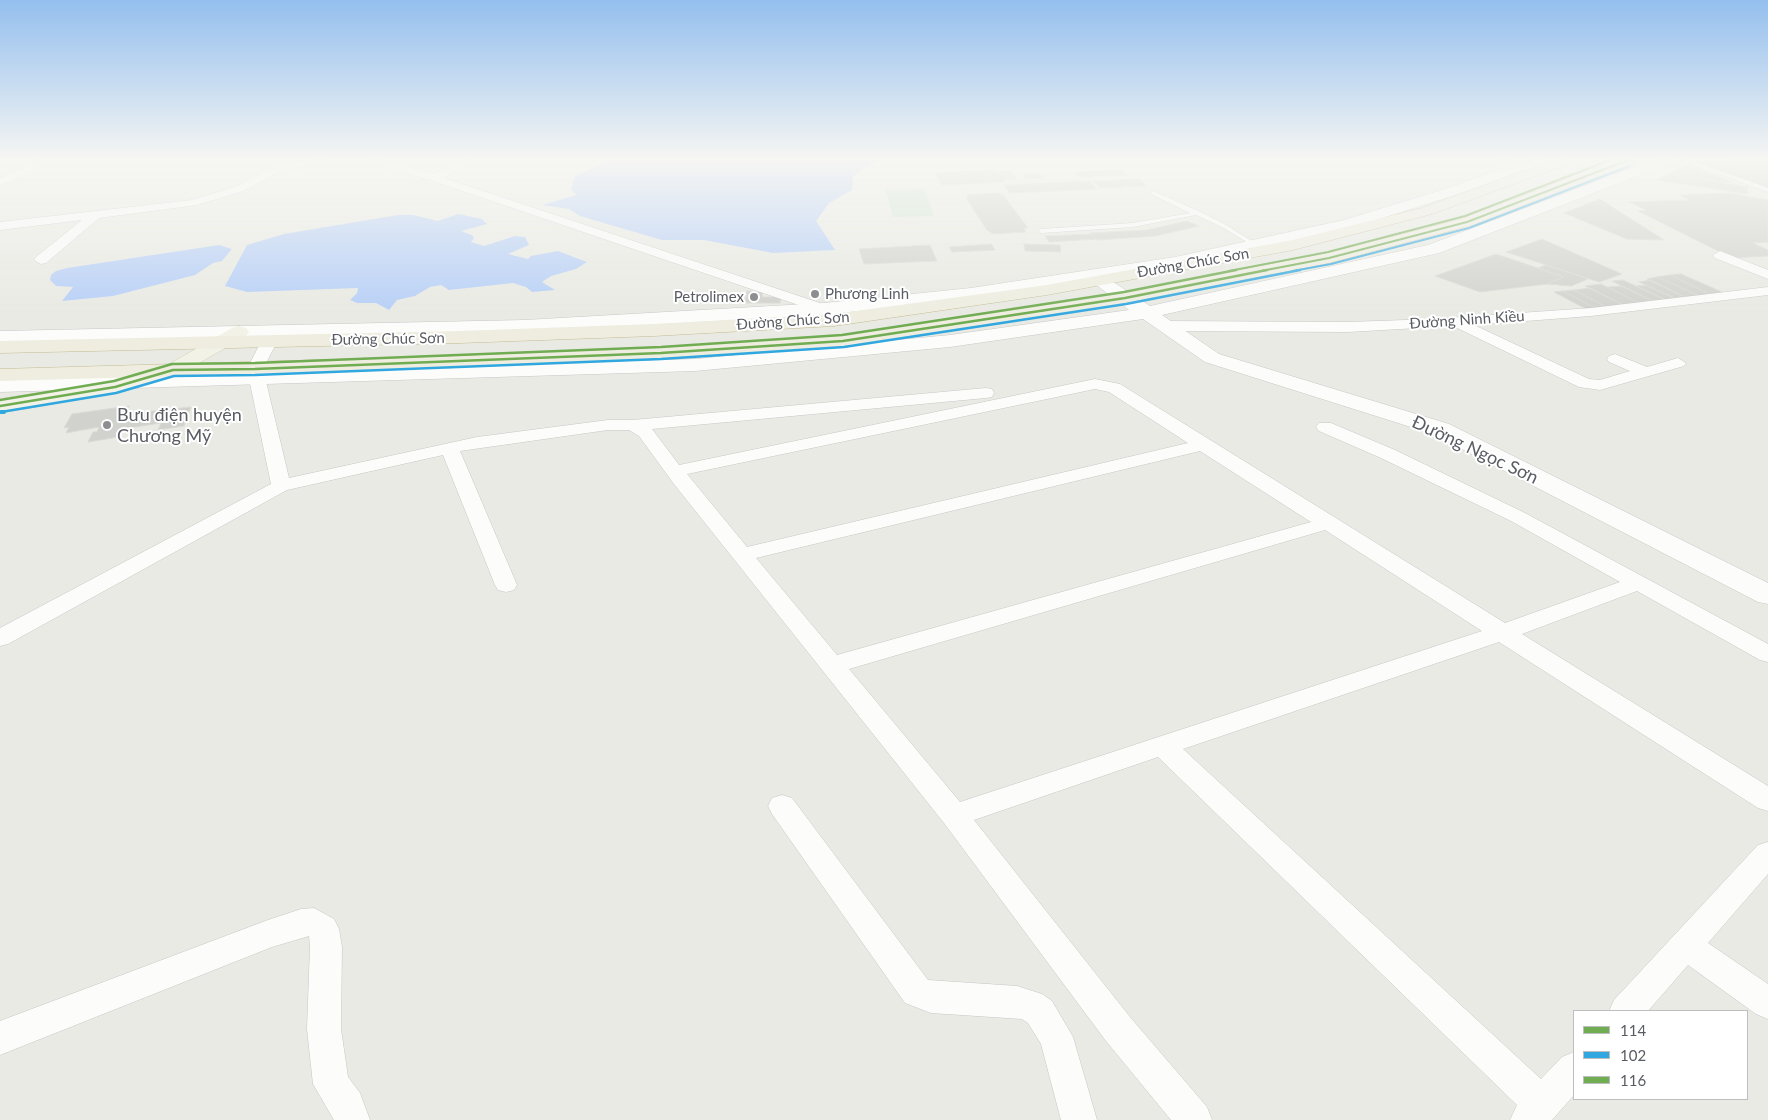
<!DOCTYPE html>
<meta charset="utf-8">
<style>
body{margin:0}
#map{position:relative;width:1768px;height:1120px;overflow:hidden;background:#eaeae4;font-family:Lato,sans-serif}
canvas{display:block}
.legend{position:absolute;left:1573px;top:1010px;width:175px;height:90px;box-sizing:border-box;background:#fff;border:1px solid #bdbec1;margin:0;padding:6px 9px;list-style:none;font-size:15px;color:#5a5c63}
.legend li{display:flex;align-items:center;gap:10px;height:25px}
.legend b{width:25px;border:1px solid #bdbec1}
</style>
<div id="map">
<canvas width="1768" height="1120"></canvas>
<ul class="legend">
<li><b style="height:6px;background:#70ac51"></b>114</li>
<li><b style="height:6px;background:#31a7e0"></b>102</li>
<li><b style="height:6px;background:#70ac51"></b>116</li>
</ul>
</div>
<script>
const c = document.querySelector('canvas').getContext('2d');
c.lineJoin = 'round';
function paint(path, color) { c.fillStyle = color; c.fill(path, 'evenodd'); }
const shape = rows => new Path2D(rows.map(r => 'M' + r).join(''));
function strokePath(path, color, width, dash) { c.strokeStyle = color; c.lineWidth = width; c.lineCap = dash ? 'butt' : 'round'; c.setLineDash(dash || []); c.stroke(path); }
function label(font, color, halo, rows, align = 'center') {
  c.font = font + ' Lato,sans-serif'; c.lineWidth = 4; c.setLineDash([]); c.textBaseline = 'middle'; c.strokeStyle = halo; c.fillStyle = color; for (const [text, x, y, turn = 0] of rows) {
    c.save(); c.translate(x, y); c.rotate((+turn || 0) * Math.PI / 180); c.textAlign = isNaN(turn) ? turn : align; if (halo) c.strokeText(text, 0, 0); c.fillText(text, 0, 0); c.restore();
  }
}
const green = shape([
 [924,189,934,216,893,217,886,190]
]);
const water = shape([
 [613,160,883,160,863,168,853,177,852,190,829,203,816,221,835,250,773,253,704,240,662,240,580,216,569,209,542,205,576,195,571,189,575,176],
 [458,214,482,219,487,224,461,231,472,235,474,238,471,242,484,246,515,236,525,237,529,245,508,254,528,259,531,256,558,251,587,262,576,269,551,276,542,282,555,290,532,292,526,287,513,283,449,290,441,285,430,287,415,296,397,300,389,310,376,303,357,303,350,300,357,293,358,288,247,292,225,286,247,245,284,234,398,215,413,215,438,221],
 [219,245,232,249,222,261,213,263,195,275,113,296,62,301,73,287,56,286,50,280,51,275,56,271,67,268]
]);
const building = shape([
 [1731,160,1768,160,1768,191,1693,162,1731,160],
 [1688,164,1732,182,1722,182,1669,174,1688,164],
 [994,170,995,172,1011,171,1017,179,1003,180,1005,182,942,185,935,173,994,170],
 [1121,170,1127,175,1079,177,1074,172,1121,170],
 [1022,174,1040,174,1044,178,1026,179,1022,174],
 [1669,174,1748,187,1747,194,1657,180,1669,174],
 [1139,179,1146,186,1100,188,1093,181,1139,179],
 [1090,181,1097,189,1010,193,1004,185,1090,181],
 [998,193,1004,196,1028,228,1024,228,1026,232,993,234,987,230,966,198,969,197,967,195,998,193],
 [1729,193,1768,200,1768,242,1753,243,1768,250,1768,256,1732,258,1638,211,1646,210,1629,202,1689,200,1679,195,1729,193],
 [1600,199,1664,240,1627,239,1564,213,1600,199],
 [1187,221,1199,226,1156,236,1097,240,1090,233,1146,230,1187,221],
 [1091,234,1096,239,1049,242,1045,236,1091,234],
 [1542,239,1622,274,1599,282,1506,252,1542,239],
 [991,244,995,250,952,252,949,247,991,244],
 [1024,244,1060,245,1061,252,1025,251,1024,244],
 [930,245,937,261,864,264,859,249,930,245],
 [1496,254,1538,268,1564,277,1547,284,1480,292,1435,276,1496,254],
 [1546,265,1588,279,1571,286,1547,284,1564,277,1538,268,1546,265],
 [1681,274,1729,295,1716,297,1670,275,1681,274],
 [1670,275,1716,297,1704,298,1657,277,1670,275],
 [1657,277,1704,298,1691,300,1647,279,1657,277],
 [1623,280,1670,302,1657,303,1612,281,1623,280],
 [1651,280,1691,300,1681,301,1639,282,1651,280],
 [1601,284,1643,305,1627,307,1585,286,1601,284],
 [1646,285,1681,301,1670,302,1636,286,1646,285],
 [1621,286,1657,303,1643,305,1607,287,1621,286],
 [1590,288,1627,307,1610,309,1574,290,1590,288],
 [1574,290,1610,309,1599,310,1563,291,1574,290],
 [747,291,763,291,762,297,781,297,780,303,745,303,747,291],
 [1563,291,1599,310,1590,311,1554,292,1563,291],
 [129,406,125,414,191,407,184,426,158,430,161,423,122,429,118,437,88,442,93,432,97,432,99,427,66,433,69,427,64,428,72,414,129,406]
]);
const lane = shape([
 [1496,160,1512,160,1531,164,1528,166,1496,160],
 [1681,160,1690,160,1768,188,1768,192,1681,160],
 [1153,191,1201,212,1226,225,1263,248,1258,249,1222,227,1196,215,1133,227,1041,233,1038,231,1041,229,1133,223,1190,213,1151,194,1150,193,1153,191]
]);
const street = shape([
 [33,160,44,160,34,171,0,185,0,178,26,167,33,160],
 [308,160,328,160,277,173,243,191,197,205,99,218,46,263,41,264,34,260,36,257,82,220,0,230,0,222,192,200,235,187,269,169,308,160],
 [363,160,381,160,433,174,462,160,476,160,444,178,841,310,843,313,841,316,831,316,430,180,363,160],
 [1720,251,1768,270,1768,279,1715,258,1713,255,1720,251],
 [1768,287,1768,295,1591,316,1474,325,1589,379,1600,380,1630,371,1609,362,1607,359,1609,356,1615,354,1647,367,1678,358,1686,363,1684,366,1600,390,1579,387,1453,326,1348,332,1164,331,1156,326,1164,321,1348,322,1434,319,1591,308,1768,287],
 [274,327,282,332,263,369,289,478,477,437,608,420,633,420,986,388,992,389,994,393,992,397,986,398,652,429,679,465,1095,379,1120,384,1505,623,1620,582,1511,521,1381,458,1319,431,1316,427,1319,423,1331,423,1395,450,1525,513,1768,644,1768,662,1760,660,1637,591,1522,634,1768,786,1768,811,1758,808,1499,642,1183,749,1541,1079,1562,1057,1574,1052,1574,1095,1552,1120,1510,1120,1517,1105,1158,757,974,820,1130,1017,1207,1107,1212,1120,1171,1120,1106,1041,944,823,674,484,639,436,629,430,608,430,460,451,517,585,514,590,506,592,498,590,495,585,443,455,287,490,8,644,0,646,0,628,271,484,247,369,266,332,274,327],
 [1095,389,1109,392,1188,443,747,547,687,474,1095,389],
 [1200,451,1311,522,837,655,756,558,1200,451],
 [1325,530,1482,631,960,802,849,669,1325,530],
 [782,795,792,798,928,980,1017,986,1042,994,1052,1001,1073,1037,1097,1120,1061,1120,1041,1044,1028,1023,1022,1019,931,1013,905,1003,772,814,768,806,772,798,782,795],
 [1768,842,1768,874,1708,943,1768,984,1768,1019,1756,1014,1688,965,1648,1011,1609,1011,1614,1000,1758,845,1768,842],
 [314,908,334,919,339,929,342,947,341,1029,348,1077,360,1093,370,1120,334,1120,313,1084,307,1029,310,947,309,936,272,947,0,1055,0,1021,268,920,301,909,314,908]
]);
const secondary = shape([
 [1526,160,1546,160,1544,163,1458,194,1354,227,1175,267,1107,278,1150,306,1428,245,1653,160,1673,160,1671,163,1439,253,1162,315,1219,354,1449,424,1768,583,1768,604,1758,602,1433,434,1205,362,1143,319,950,347,695,371,0,392,0,380,695,359,950,335,1129,310,1090,280,971,298,824,315,525,332,0,343,0,331,525,320,824,303,971,288,1175,257,1344,220,1448,188,1526,160]
]);
const primary = shape([
 [239,326,246,328,249,332,246,336,180,374,115,393,0,413,0,399,113,381,166,366,232,328,239,326]
]);
const highway = shape([
 [1554,160,1574,160,1572,163,1432,214,1293,250,1047,295,834,326,654,336,460,343,0,353,0,341,460,331,654,324,834,314,1047,285,1293,240,1422,208,1554,160],
 [1615,160,1635,160,1633,163,1473,225,1329,263,1125,304,843,347,661,359,457,368,0,381,0,369,457,356,661,347,843,335,1125,292,1328,253,1461,219,1615,160]
]);
const bus1Far1 = shape([
 [1261,271,1329,258,1467,222,1628,160]
]);
const bus1 = shape([
 [0,406,115,387,173,370,255,369,661,353,843,341,1125,298,1267,270]
]);
const bus2Far2 = shape([
 [1293,271,1331,264,1469,228,1630,166]
]);
const bus2Far1 = shape([
 [1,412,116,393,174,376,255,375,661,359,844,347,1126,304,1300,270]
]);
const bus2 = shape([
 [1,412,4,412]
]);
const bus3Far1 = shape([
 [1229,271,1328,252,1465,216,1610,160]
]);
const bus3 = shape([
 [0,400,114,381,172,364,255,363,661,347,842,335,1124,292,1236,270]
]);
const markers = [
 [815,294,5,"#8c8e90"],
 [754,297,5,"#8c8e90"],
 [107,425,5,"#8c8e90"]
];
const farStreetnames = [
 ["Đường Chúc Sơn",1193,263,-10],
 ["Đường Ninh Kiều",1467,320,-4],
 ["Đường Chúc Sơn",793,321,-4],
 ["Đường Chúc Sơn",388,339,-1]
];
const farPoinames = [
 ["Phương Linh",825,294],
 ["Petrolimex",744,297,"right"]
];
const poiNames = [
 ["Bưu điện huyện",117,415],
 ["Chương Mỹ",117,436]
];
const streetNames = [
 ["Đường Ngọc Sơn",1475,450,25]
];
paint(green, '#d1e7d3');
paint(water, '#b6cff7');
paint(building, '#d1d1cd');
strokePath(building, '#dad9d4', 1);
strokePath(lane, '#c6c6c6', 1);
strokePath(street, '#c6c6c6', 1);
strokePath(secondary, '#c6c7c6', 1);
strokePath(primary, '#d3d0b1', 1);
strokePath(highway, '#c2bc92', 1);
paint(lane, '#fcfcfb');
paint(street, '#fcfcfb');
paint(secondary, '#fcfcfb');
paint(primary, '#f2f2e7');
paint(highway, '#eeede0');
strokePath(bus1Far1, '#70ac51', 2);
strokePath(bus1, '#70ac51', 2.5);
strokePath(bus2Far2, '#31a7e0', 2);
strokePath(bus2Far1, '#31a7e0', 2.5);
strokePath(bus2, '#31a7e0', 4);
strokePath(bus3Far1, '#70ac51', 2);
strokePath(bus3, '#70ac51', 2.5);
const sky = c.createLinearGradient(0, 0, 0, 317);
sky.addColorStop(0, '#94bfee');
sky.addColorStop(0.5, '#f6f6f3');
sky.addColorStop(1, '#f6f6f300');
c.fillStyle = sky;
c.fillRect(0, 0, 1768, 317);
for (const [x, y, r, color] of markers) { const dot = new Path2D(); dot.arc(x, y, r, 0, 2 * Math.PI); c.fillStyle = color; c.fill(dot); strokePath(dot, '#fff', 2); }
label('15px', '#5a5c63', '#fff', farStreetnames);
label('15px', '#5a5c63', '#fff', farPoinames, 'left');
label('18px', '#5a5c63', '#fff', poiNames, 'left');
label('18px', '#5a5c63', '#fff', streetNames);
</script>
